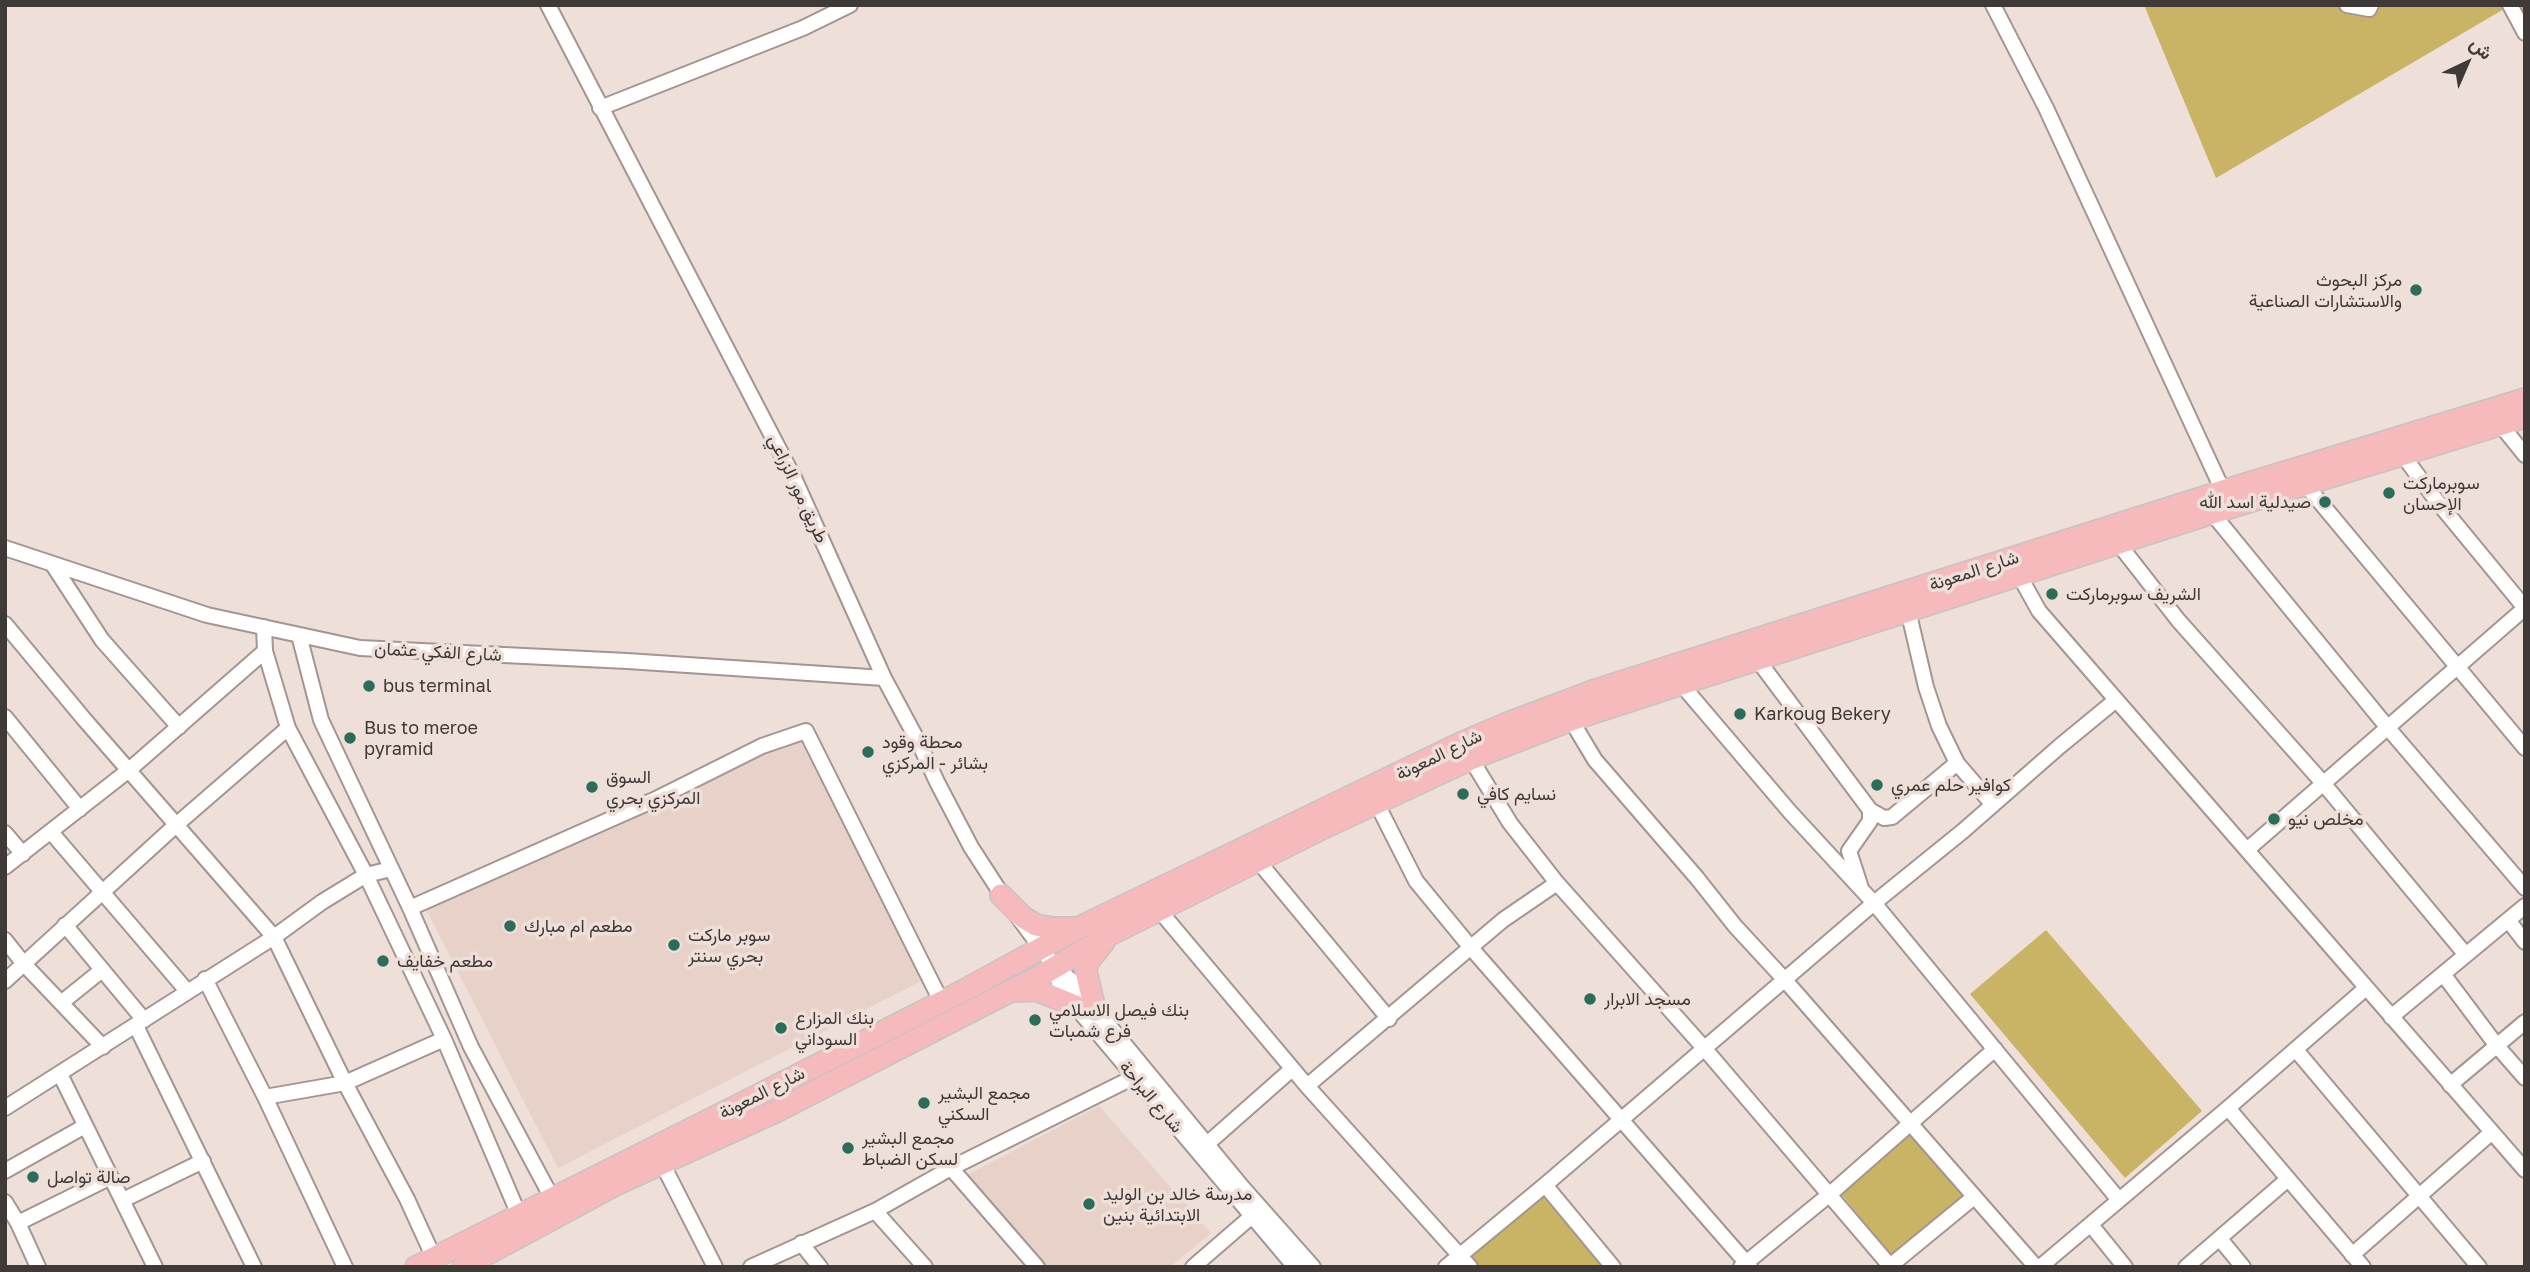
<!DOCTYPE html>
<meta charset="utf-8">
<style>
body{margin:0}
#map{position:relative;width:2530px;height:1272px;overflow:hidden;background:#eedfd9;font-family:"Golos Text",Vazirmatn,sans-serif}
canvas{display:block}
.frame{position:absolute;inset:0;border:7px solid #3f3937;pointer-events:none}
.north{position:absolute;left:2432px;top:28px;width:70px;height:70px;-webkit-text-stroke:5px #eedfd9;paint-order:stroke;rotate:44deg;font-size:19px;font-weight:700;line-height:28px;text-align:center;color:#3f3937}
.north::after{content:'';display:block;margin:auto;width:24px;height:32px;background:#3f3937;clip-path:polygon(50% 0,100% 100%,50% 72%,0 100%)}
</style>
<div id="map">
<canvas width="2530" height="1272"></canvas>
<div class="frame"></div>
<div class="north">ش</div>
</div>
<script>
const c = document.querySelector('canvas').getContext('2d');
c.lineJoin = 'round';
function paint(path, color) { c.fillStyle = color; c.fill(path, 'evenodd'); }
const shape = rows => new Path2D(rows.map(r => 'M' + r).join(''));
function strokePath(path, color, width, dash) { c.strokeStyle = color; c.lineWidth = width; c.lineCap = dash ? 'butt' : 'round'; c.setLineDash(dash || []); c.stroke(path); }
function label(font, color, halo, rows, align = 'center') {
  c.font = font + ' "Golos Text",Vazirmatn,sans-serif'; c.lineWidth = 7; c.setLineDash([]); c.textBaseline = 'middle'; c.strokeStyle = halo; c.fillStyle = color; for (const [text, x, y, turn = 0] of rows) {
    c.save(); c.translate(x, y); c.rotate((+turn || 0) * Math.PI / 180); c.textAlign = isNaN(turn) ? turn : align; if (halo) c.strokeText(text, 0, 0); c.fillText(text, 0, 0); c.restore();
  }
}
const built = shape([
 [799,738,923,980,558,1168,426,909],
 [1099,1106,1211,1233,1170,1267,1047,1267,967,1175]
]);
const green = shape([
 [2144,5,2525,5,2525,34,2504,9,2216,178],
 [2046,930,2202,1111,2125,1178,1970,994],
 [1913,1132,1967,1196,1894,1259,1841,1194],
 [1543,1196,1602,1267,1479,1267,1469,1256]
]);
const minor = shape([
 [548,5,795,480,884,678,920,745,937,782,971,847,1006,901],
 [1993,5,2046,108,2223,491],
 [2347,5,2369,9,2371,5],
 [2510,5,2525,33],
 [600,108,803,28,850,5],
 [2500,424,2525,455],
 [2402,454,2436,500,2525,608],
 [2305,484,2525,748],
 [2212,513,2388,728,2525,888],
 [2118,543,2178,620,2323,783,2466,955],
 [5,548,207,615,360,648,627,661,884,678],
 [53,565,102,640,179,727],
 [2019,575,2039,611,2525,1170],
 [1908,610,1926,687,1939,726,1957,763,1993,805],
 [5,624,84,719,274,937,345,1083,407,1199,434,1258],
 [264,627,265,651,288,728,366,875,444,1039,519,1215],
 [299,635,321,720,410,908,471,1047,552,1198],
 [1757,659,1870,810,1870,821,1849,851,1860,885],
 [2116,700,2060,746,1963,831,1874,903,2119,1200],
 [5,717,80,809],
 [1571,720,1595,760,1697,878,1735,926,1784,979,2036,1267],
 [1471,759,1510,823,1557,883,1704,1048,1891,1267],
 [1376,802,1416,881,1472,949,1750,1267],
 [1870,810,1884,818,1892,817,1957,763],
 [51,832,187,991],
 [5,833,23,854],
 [2248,849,2525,608],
 [1258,861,1389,1019],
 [5,867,129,770,265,651],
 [410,908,654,800,762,746,806,731,941,1001],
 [1159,910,1307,1086,1470,1267],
 [1018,917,1055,967,1073,982,1243,1188,1313,1267],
 [2508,920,2525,942],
 [65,925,144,1020],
 [5,940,24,964,103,1047],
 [1055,967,1059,983,1075,1006,1295,1267],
 [2443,974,2497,1046,2525,1078],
 [205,979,265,1097,345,1267],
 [5,981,176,825,288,728],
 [61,1003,102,970],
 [2391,1017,2525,906],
 [136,1026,254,1267],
 [2296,1050,2479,1267],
 [60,1074,155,1267],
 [2450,1085,2525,1022],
 [1307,1086,1503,920,1557,883],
 [265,1097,345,1083,444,1039],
 [5,1108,274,937,322,902,366,875,391,869],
 [2228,1108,2363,1267],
 [1207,1144,1292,1069],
 [663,1165,715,1267],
 [951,1168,1037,1267],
 [5,1171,85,1126],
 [1545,1185,1613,1267],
 [123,1200,203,1161],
 [5,1202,18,1223,38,1267],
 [875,1211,925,1267],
 [18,1223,111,1177],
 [2091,1225,2125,1267],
 [2220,1239,2243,1267],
 [801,1243,820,1267],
 [2352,1255,2492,1132],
 [1890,1266,1974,1197],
 [751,1267,875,1211,951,1168,1134,1077],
 [1193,1267,1252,1216],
 [1446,1267,1545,1185,1874,903,1790,812,1681,684],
 [1741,1267,1830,1194,1995,1049],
 [2040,1267,2228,1108,2366,988],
 [2186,1267,2288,1179]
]);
const highway = shape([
 [1001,895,1023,917,1036,925,1052,928,1076,928],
 [1016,991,1036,990,1075,1006],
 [1095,1010,1086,971,1088,962,1104,942],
 [416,1267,735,1107,959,993,1078,928,1461,743,1508,723,1593,691,2223,491,2525,399],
 [463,1267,617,1184,777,1111,1040,976,1111,934,1317,831,1471,759,1571,720,1681,684,2212,513,2525,417]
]);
const markers = [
 [2416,290,7,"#2c6c5b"],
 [2389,493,7,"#2c6c5b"],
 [2325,502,7,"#2c6c5b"],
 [2052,594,7,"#2c6c5b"],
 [369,686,7,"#2c6c5b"],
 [1740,714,7,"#2c6c5b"],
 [350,738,7,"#2c6c5b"],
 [868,752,7,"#2c6c5b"],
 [1877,785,7,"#2c6c5b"],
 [592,787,7,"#2c6c5b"],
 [1463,794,7,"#2c6c5b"],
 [2274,819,7,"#2c6c5b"],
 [510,926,7,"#2c6c5b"],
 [674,945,7,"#2c6c5b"],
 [383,961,7,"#2c6c5b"],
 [1590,999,7,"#2c6c5b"],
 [1035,1020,7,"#2c6c5b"],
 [781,1028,7,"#2c6c5b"],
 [924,1103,7,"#2c6c5b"],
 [848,1148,7,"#2c6c5b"],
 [33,1177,7,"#2c6c5b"],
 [1089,1204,7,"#2c6c5b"]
];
const poiNames = [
 ["مركز البحوث",2402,280,"right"],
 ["والاستشارات الصناعية",2402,301,"right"],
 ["سوبرماركت",2403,483],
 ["الإحسان",2403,504],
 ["صيدلية اسد الله",2311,502,"right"],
 ["الشريف سوبرماركت",2066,594],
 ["bus terminal",383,686],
 ["Karkoug Bekery",1754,714],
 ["Bus to meroe",364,728],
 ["pyramid",364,749],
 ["محطة وقود",882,742],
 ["بشائر - المركزي",882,763],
 ["السوق",606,777],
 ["المركزي بحري",606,798],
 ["كوافير حلم عمري",1891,785],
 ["نسايم كافي",1477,794],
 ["مخلص نيو",2288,819],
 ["مطعم ام مبارك",524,926],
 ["سوبر ماركت",688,935],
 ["بحري سنتر",688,956],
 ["مطعم خفايف",397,961],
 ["مسجد الابرار",1604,999],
 ["بنك فيصل الاسلامي",1049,1010],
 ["فرع شمبات",1049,1031],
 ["بنك المزارع",795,1018],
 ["السوداني",795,1039],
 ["مجمع البشير",938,1093],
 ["السكني",938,1114],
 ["مجمع البشير",862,1138],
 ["لسكن الضباط",862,1159],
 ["صالة تواصل",47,1177],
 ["مدرسة خالد بن الوليد",1103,1194],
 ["الابتدائية بنين",1103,1215]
];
const streetNames = [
 ["طريق مور الزراعي",798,489,65],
 ["شارع المعونة",1974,571,-18],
 ["شارع الفكي عثمان",438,652,3],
 ["شارع المعونة",1439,755,-26],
 ["شارع المعونة",762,1093,-27],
 ["شارع البراحة",1151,1097,50]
];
paint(built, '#e7d1c8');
paint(green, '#c9b364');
strokePath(minor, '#a39590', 18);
strokePath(highway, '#c5c4c3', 24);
strokePath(minor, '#fff', 14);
strokePath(highway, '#f7babc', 21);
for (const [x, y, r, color] of markers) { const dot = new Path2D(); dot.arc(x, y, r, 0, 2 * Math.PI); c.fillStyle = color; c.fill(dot); strokePath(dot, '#eedfd9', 2.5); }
label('18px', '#3f3937', '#eedfd9', poiNames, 'left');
label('18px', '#3f3937', '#eedfd9', streetNames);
</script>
